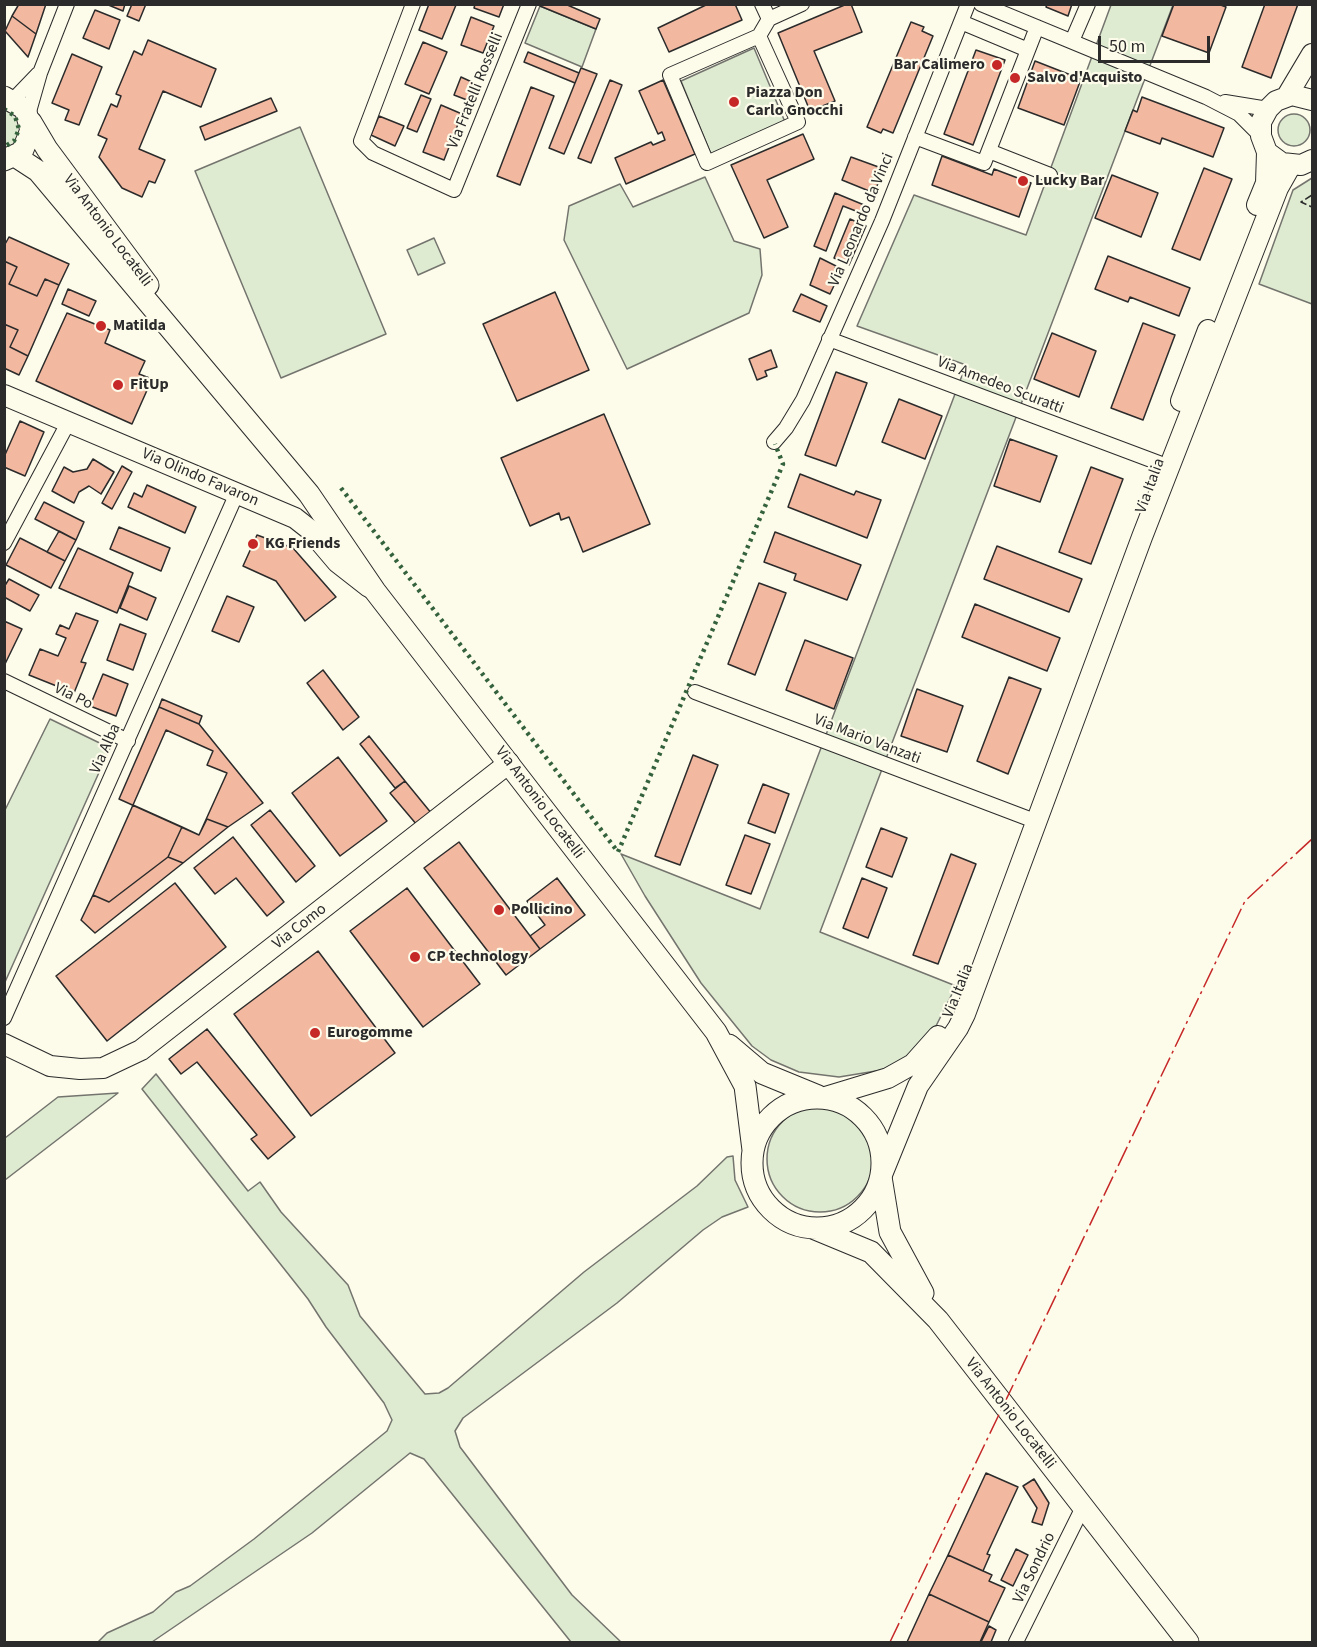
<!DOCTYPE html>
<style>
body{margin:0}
#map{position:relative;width:1317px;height:1647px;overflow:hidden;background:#fdfbea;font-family:"Source Sans 3",sans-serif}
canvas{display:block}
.frame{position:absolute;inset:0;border:6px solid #2b2b2b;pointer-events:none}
.scale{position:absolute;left:1098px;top:36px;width:112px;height:27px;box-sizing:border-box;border:3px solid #2b2b2b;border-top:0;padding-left:8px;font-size:18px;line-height:21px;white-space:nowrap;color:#2b2b2b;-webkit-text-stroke:4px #fdfbea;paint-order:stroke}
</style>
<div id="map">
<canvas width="1317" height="1647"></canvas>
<div class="frame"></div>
<div class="scale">50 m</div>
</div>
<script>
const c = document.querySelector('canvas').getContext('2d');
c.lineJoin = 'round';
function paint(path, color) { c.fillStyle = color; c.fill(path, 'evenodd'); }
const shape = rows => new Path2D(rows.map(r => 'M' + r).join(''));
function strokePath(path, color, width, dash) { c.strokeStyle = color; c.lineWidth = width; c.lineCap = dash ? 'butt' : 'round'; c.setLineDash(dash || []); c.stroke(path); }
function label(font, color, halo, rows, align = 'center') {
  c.font = font + ' "Source Sans 3",sans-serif'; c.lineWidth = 4.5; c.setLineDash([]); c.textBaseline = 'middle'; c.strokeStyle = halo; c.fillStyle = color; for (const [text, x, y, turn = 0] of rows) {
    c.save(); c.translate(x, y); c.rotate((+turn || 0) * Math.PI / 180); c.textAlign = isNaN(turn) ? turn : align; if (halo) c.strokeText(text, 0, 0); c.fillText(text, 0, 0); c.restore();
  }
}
const green = shape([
 [1111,5,1173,5,820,932,956,986,931,1036,902,1060,882,1070,839,1077,799,1072,771,1060,752,1046,701,983,645,896,621,854,760,909,966,365,857,326,914,195,1026,235,1111,5],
 [540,6,596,29,582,67,525,43,540,6],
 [754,48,785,122,711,154,681,81,754,48],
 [5,105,20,115,22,138,5,152,5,105],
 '1278 130a16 16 0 1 1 32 0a16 16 0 1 1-32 0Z',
 [300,127,386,334,281,378,195,171,300,127],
 [705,177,734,241,760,249,762,275,749,313,627,369,564,240,569,206,620,184,633,207,705,177],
 [1312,178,1312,304,1259,284,1293,190,1312,178],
 [434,238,445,263,418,275,407,250,434,238],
 [50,719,110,748,5,982,5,810,50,719],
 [156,1074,248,1191,260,1182,281,1212,348,1285,360,1316,425,1394,439,1393,448,1388,584,1272,697,1186,727,1157,733,1156,735,1180,748,1207,722,1217,703,1230,617,1303,463,1418,455,1431,460,1447,572,1595,621,1642,571,1642,424,1459,410,1453,312,1533,152,1642,98,1642,107,1633,153,1612,176,1592,190,1586,254,1539,387,1431,392,1420,384,1403,326,1327,308,1299,142,1089,156,1074],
 [118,1093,5,1180,5,1138,58,1097,118,1093],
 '767 1159a53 53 0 1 1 106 0a53 53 0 1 1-106 0Z'
]);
const building = shape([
 [19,4,46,4,36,34,12,16,19,4],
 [106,4,125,4,123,11,106,4],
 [132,4,146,4,139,21,127,16,132,4],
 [429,4,456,5,442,39,419,30,429,4],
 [475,4,504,4,499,17,474,8,475,4],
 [541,4,565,4,600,19,596,29,540,6,541,4],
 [708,4,735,4,742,20,669,52,658,28,708,4],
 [847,4,851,4,862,32,814,51,835,101,810,111,778,33,847,4],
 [1047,4,1072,4,1068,16,1046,7,1047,4],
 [1174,4,1218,4,1226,7,1209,53,1162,36,1174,4],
 [1265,4,1298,4,1271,78,1242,67,1265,4],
 [95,10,120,20,109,49,83,38,95,10],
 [12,16,36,34,28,57,5,31,12,16],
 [471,17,494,26,483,53,461,45,471,17],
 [911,22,924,27,922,31,933,36,893,133,883,129,881,133,867,127,911,22],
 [148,40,216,69,201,107,163,91,139,149,165,160,155,183,149,181,142,197,122,188,99,157,107,139,98,135,111,104,117,107,121,96,116,94,134,51,142,55,148,40],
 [423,42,447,52,429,94,405,84,423,42],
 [976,50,1005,60,973,145,944,134,976,50],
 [528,52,579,73,575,83,524,62,528,52],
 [72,54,102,67,79,125,65,120,69,110,52,103,72,54],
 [1035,61,1081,79,1064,125,1018,108,1035,61],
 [581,68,597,74,564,154,549,148,581,68],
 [461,77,474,83,467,100,454,95,461,77],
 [610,80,622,85,591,163,578,158,610,80],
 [663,80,695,154,626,184,615,158,651,142,653,145,665,140,662,132,658,134,639,91,663,80],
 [531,87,554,96,520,185,497,176,531,87],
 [421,95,431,99,417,132,407,128,421,95],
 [1142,97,1224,128,1213,157,1162,138,1160,144,1125,131,1133,110,1137,112,1142,97],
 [271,98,277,111,205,140,200,127,271,98],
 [441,105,462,114,444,160,423,152,441,105],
 [379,116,404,126,395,146,371,135,379,116],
 [803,134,814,159,767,180,788,227,764,238,731,165,803,134],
 [942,156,992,175,994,169,1031,183,1019,217,932,185,942,156],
 [851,157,884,169,874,193,842,180,851,157],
 [1204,168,1232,179,1200,260,1172,249,1204,168],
 [1112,175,1158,193,1141,237,1095,218,1112,175],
 [835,193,869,207,866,215,843,206,826,251,814,246,835,193],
 [850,219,866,226,849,265,834,258,850,219],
 [9,237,69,264,59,285,45,279,37,296,9,284,17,267,4,261,4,246,9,237],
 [1108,256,1190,288,1179,316,1130,297,1128,302,1095,289,1108,256],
 [820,258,836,266,835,268,841,271,830,294,810,285,820,258],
 [4,261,17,267,9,284,37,296,45,279,59,285,28,356,10,347,18,330,4,324,4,261],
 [68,289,96,301,89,316,62,304,68,289],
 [555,292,589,370,517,401,483,324,555,292],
 [801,294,827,306,820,322,793,311,801,294],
 [67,313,110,330,105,343,145,361,139,374,152,379,132,424,36,381,67,313],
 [1143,323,1175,335,1143,420,1111,408,1143,323],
 [4,324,18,330,10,347,28,356,19,375,4,368,4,324],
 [1052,333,1096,351,1079,397,1034,379,1052,333],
 [771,350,777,367,765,371,767,376,757,380,749,359,771,350],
 [836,372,867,383,836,466,805,455,836,372],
 [899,399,942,416,925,459,882,442,899,399],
 [604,414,650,524,583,552,569,517,561,520,559,513,530,526,501,458,604,414],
 [20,421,44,432,25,476,4,467,4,457,20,421],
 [1010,439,1057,456,1040,502,994,486,1010,439],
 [93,459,114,472,101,494,89,486,79,492,74,503,52,491,64,467,73,472,87,469,93,459],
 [122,466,132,472,112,509,102,503,122,466],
 [1091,467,1123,479,1091,564,1059,552,1091,467],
 [800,474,854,495,856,491,881,500,867,538,788,507,800,474],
 [147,485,196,507,185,533,128,507,134,493,142,497,147,485],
 [44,502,84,522,76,540,35,519,44,502],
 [119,527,170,548,161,571,110,549,119,527],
 [59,531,76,540,65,561,47,552,59,531],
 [775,532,861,565,847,600,794,580,796,574,764,562,775,532],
 [257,535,293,548,336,597,305,621,276,581,243,566,257,535],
 [20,538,65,561,51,588,6,565,20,538],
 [997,546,1082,579,1069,612,984,579,997,546],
 [78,548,133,573,117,613,59,588,78,548],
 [9,579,39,595,30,611,4,597,4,587,9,579],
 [759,583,786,593,755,675,728,664,759,583],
 [129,586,156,598,147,620,120,608,129,586],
 [227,596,254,607,239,642,212,631,227,596],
 [975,604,1060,638,1047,671,962,637,975,604],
 [76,613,98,621,81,662,86,663,74,693,29,675,40,649,58,656,66,638,56,634,60,625,69,629,76,613],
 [4,621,22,629,5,664,4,664,4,621],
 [120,624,146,634,133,670,107,660,120,624],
 [805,640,853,658,834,709,786,690,805,640],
 [323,670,359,717,343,730,307,683,323,670],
 [103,674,128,684,116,716,90,706,103,674],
 [1009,677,1041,689,1008,774,977,761,1009,677],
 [917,689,963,706,947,752,901,736,917,689],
 [162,699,202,716,199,724,159,707,162,699],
 [159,707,199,724,263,803,228,827,207,819,199,835,119,799,159,707],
 [166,730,213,751,207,765,227,773,199,835,133,805,166,730],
 [369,736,405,781,395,788,360,744,369,736],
 [693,755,718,765,680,865,655,856,693,755],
 [338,757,387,821,340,856,292,793,338,757],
 [405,781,432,814,417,825,390,793,405,781],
 [763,784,789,794,775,833,748,823,763,784],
 [133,805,182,827,168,857,109,902,93,895,133,805],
 [270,810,315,866,296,882,251,825,270,810],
 [207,819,228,827,183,863,168,857,182,827,199,835,207,819],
 [881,828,907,838,892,877,866,867,881,828],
 [745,835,770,844,751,894,726,885,745,835],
 [233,837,284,902,267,916,236,878,215,894,194,868,233,837],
 [459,842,540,949,506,975,424,868,459,842],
 [951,854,976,864,938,964,913,955,951,854],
 [168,857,183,863,95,933,81,920,93,895,109,902,168,857],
 [557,878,585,915,540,949,530,936,545,925,527,901,557,878],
 [862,878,887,888,868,938,843,928,862,878],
 [175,883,226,947,107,1041,56,976,175,883],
 [407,888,480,984,423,1027,350,931,407,888],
 [318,951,395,1053,311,1116,234,1014,318,951],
 [207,1029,295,1137,268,1159,251,1139,257,1135,197,1062,181,1074,169,1059,207,1029],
 [986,1473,1018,1487,987,1554,990,1555,983,1571,948,1555,986,1473],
 [1034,1479,1049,1503,1042,1525,1032,1522,1037,1508,1023,1486,1034,1479],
 [1016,1549,1028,1555,1013,1586,1001,1580,1016,1549],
 [948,1555,992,1575,989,1581,1005,1588,989,1622,929,1594,948,1555],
 [929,1594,989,1622,980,1642,907,1642,929,1594],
 [989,1626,996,1630,991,1642,981,1642,989,1626]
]);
const street = shape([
 [413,4,361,141,373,153,454,190,529,4],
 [762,4,769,19,802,4],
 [981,4,1206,97,1239,114,1261,136],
 [961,22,1028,50],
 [759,36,798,122,707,163,670,75,759,36,769,19],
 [1072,41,1088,4],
 [13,100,38,74],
 [1225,102,1268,109],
 [28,115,40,73,67,4],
 [915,137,984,163,1037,27],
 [989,151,1050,175],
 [829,339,1159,463],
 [774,442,786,428,803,400,882,221,968,4],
 [4,543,68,423],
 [4,681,128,741],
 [695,692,1027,818],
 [4,1018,237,493],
 [1016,1642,1083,1507]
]);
const secondary = shape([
 [1287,96,1312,54],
 [1312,100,1292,95,1276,101,1268,109,1261,122,1261,136,1267,152,1282,163,1301,165,1312,160],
 [1257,205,1266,183,1267,152],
 [4,395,295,518,309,529,337,562,369,587],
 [1181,401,1208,330],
 [4,1044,50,1066,80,1069,103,1068,141,1050,509,763],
 [822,1098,888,1078,913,1064,938,1036],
 [881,1177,918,1086,958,1028,965,1014,1142,537,1278,188,1291,165]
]);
const primary = shape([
 [4,97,25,109,31,130,22,152,4,160],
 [31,122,47,149,148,285],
 [15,156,38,171,309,494,375,591,716,1032,745,1086,753,1150],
 [729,1045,762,1073,818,1096],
 '752 1163a65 65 0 1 1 130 0a65 65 0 1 1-130 0Z',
 [881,1177,890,1232,923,1293],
 [813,1228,871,1252,938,1320,1188,1642]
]);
const hedge = shape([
 [4,109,15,116,19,129,14,141,4,147],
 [341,488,618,852,783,464,775,444]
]);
const fence = shape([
 [1312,195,1301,202,1312,207]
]);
const power = shape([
 [890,1642,1245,901,1312,839]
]);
const markers = [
 [997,65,6,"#c62828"],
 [1015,78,6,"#c62828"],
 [734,102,6,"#c62828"],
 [1023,181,6,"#c62828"],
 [101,326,6,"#c62828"],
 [118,385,6,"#c62828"],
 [253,544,6,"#c62828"],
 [499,910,6,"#c62828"],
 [415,957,6,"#c62828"],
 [315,1033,6,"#c62828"]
];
const poiNames = [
 ["Bar Calimero",985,65,"right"],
 ["Salvo d'Acquisto",1027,78],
 ["Piazza Don",746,93],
 ["Carlo Gnocchi",746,111],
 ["Lucky Bar",1035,181],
 ["Matilda",113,326],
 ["FitUp",130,385],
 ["KG Friends",265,544],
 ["Pollicino",511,910],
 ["CP technology",427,957],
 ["Eurogomme",327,1033]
];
const streetNames = [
 ["Via Fratelli Rosselli",476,91,-68],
 ["Via Leonardo da Vinci",862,220,-67],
 ["Via Antonio Locatelli",107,231,53],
 ["Via Amedeo Scuratti",1000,386,21],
 ["Via Olindo Favaron",200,478,23],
 ["Via Italia",1151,486,-70],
 ["Via Po",73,697,26],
 ["Via Mario Vanzati",867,740,21],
 ["Via Alba",106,749,-66],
 ["Via Antonio Locatelli",539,803,53],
 ["Via Como",300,927,-38],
 ["Via Italia",959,991,-68],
 ["Via Antonio Locatelli",1010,1414,52],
 ["Via Sondrio",1035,1568,-64]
];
paint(green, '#deebd1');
strokePath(green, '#74746e', 1.5);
paint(building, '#f2b8a0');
strokePath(building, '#2b2b2b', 1.5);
strokePath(street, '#2b2b2b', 16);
strokePath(secondary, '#2b2b2b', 22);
strokePath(primary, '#2b2b2b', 23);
strokePath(street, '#fdfbea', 14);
strokePath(secondary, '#fdfbea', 20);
strokePath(primary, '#fdfbea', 21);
strokePath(hedge, '#34623c', 4.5, [3, 4.5]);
strokePath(fence, '#2b2b2b', 1.5, [8, 3]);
strokePath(power, '#c62828', 1.5, [21, 4.5, 3, 4.5]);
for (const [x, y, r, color] of markers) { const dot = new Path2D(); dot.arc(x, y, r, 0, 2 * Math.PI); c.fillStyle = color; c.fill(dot); strokePath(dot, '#fdfbea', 2); }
label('bold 16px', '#2b2b2b', '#fdfbea', poiNames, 'left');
label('16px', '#2b2b2b', '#fdfbea', streetNames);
</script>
